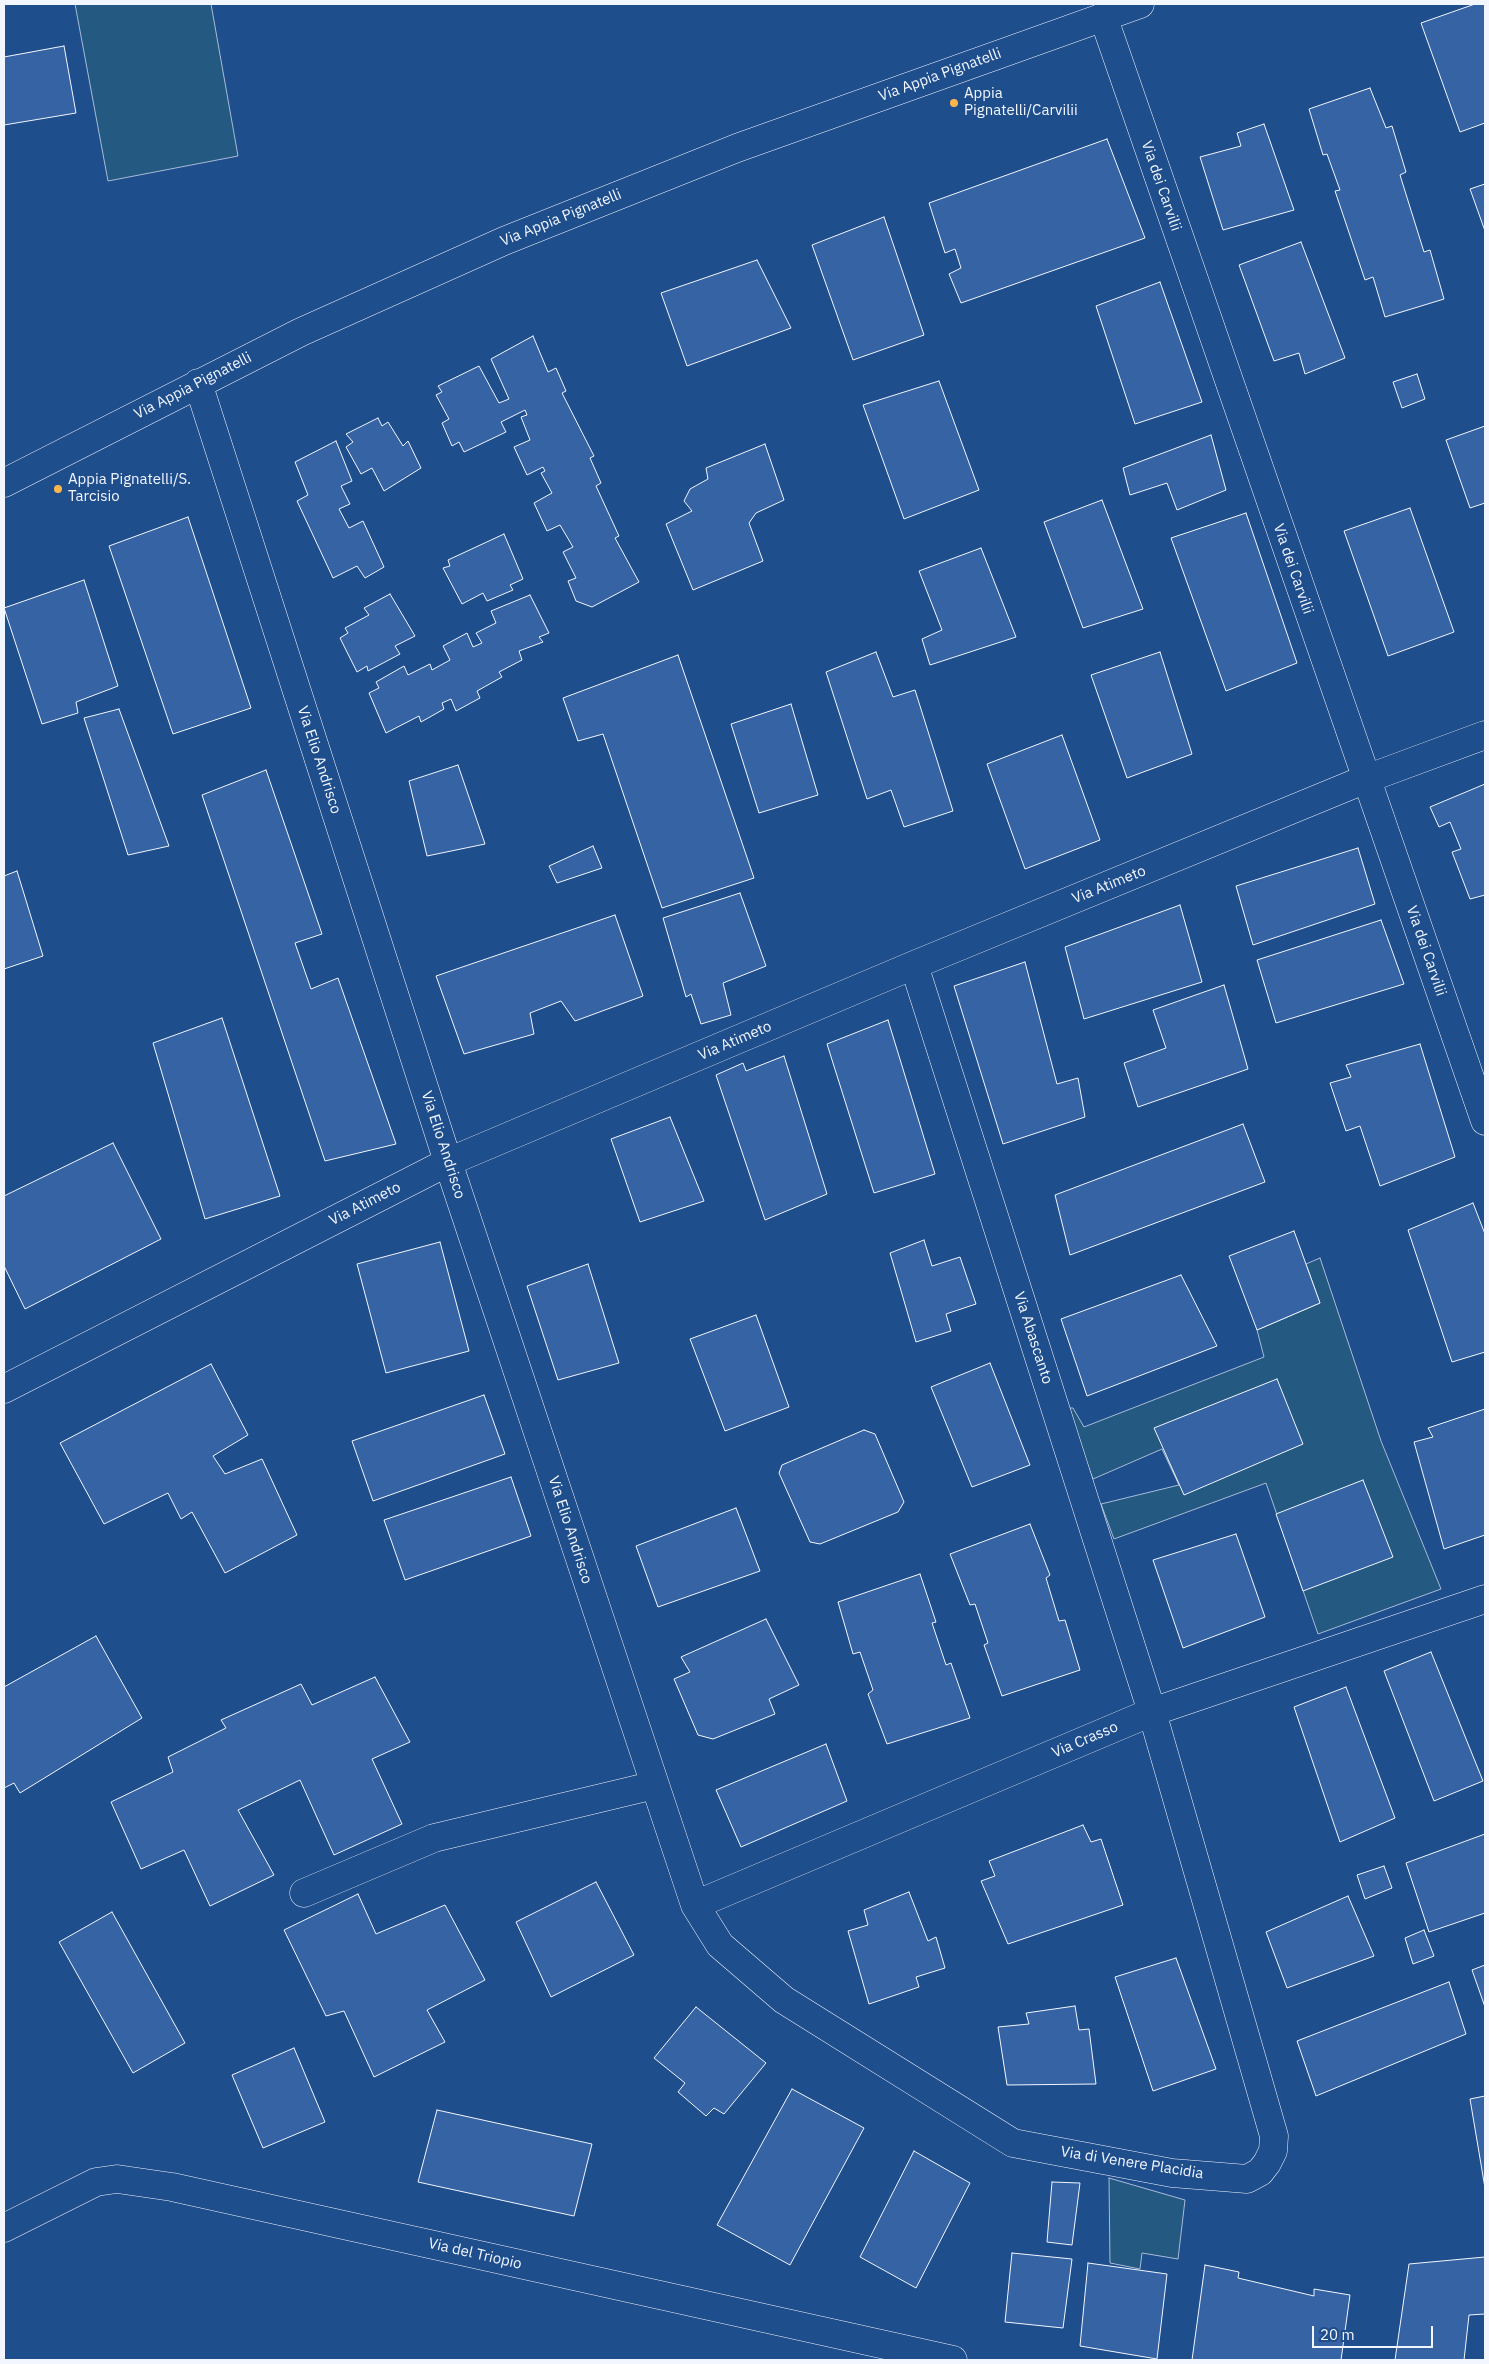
<!DOCTYPE html>
<style>
body{margin:0}
#map{position:relative;width:1489px;height:2364px;overflow:hidden;background:#1f4e8c;font-family:"IBM Plex Sans",sans-serif}
canvas{display:block}
.frame{position:absolute;inset:0;border:5px solid #f2f6ff;pointer-events:none}
.scale{position:absolute;left:1312px;top:2326px;width:121px;height:22px;box-sizing:border-box;border:2px solid #f2f6ff;border-top:0;padding-left:6px;font-size:15px;line-height:18px;white-space:nowrap;color:#f2f6ff;-webkit-text-stroke:4px #1f4e8c;paint-order:stroke}
</style>
<div id="map">
<canvas width="1489" height="2364"></canvas>
<div class="frame"></div>
<div class="scale">20 m</div>
</div>
<script>
const c = document.querySelector('canvas').getContext('2d');
c.lineJoin = 'round';
function paint(path, color) { c.fillStyle = color; c.fill(path, 'evenodd'); }
const shape = rows => new Path2D(rows.map(r => 'M' + r).join(''));
function strokePath(path, color, width, dash) { c.strokeStyle = color; c.lineWidth = width; c.lineCap = dash ? 'butt' : 'round'; c.setLineDash(dash || []); c.stroke(path); }
function label(font, color, halo, rows, align = 'center') {
  c.font = font + ' "IBM Plex Sans",sans-serif'; c.lineWidth = 4; c.setLineDash([]); c.textBaseline = 'middle'; c.strokeStyle = halo; c.fillStyle = color; for (const [text, x, y, turn = 0] of rows) {
    c.save(); c.translate(x, y); c.rotate((+turn || 0) * Math.PI / 180); c.textAlign = isNaN(turn) ? turn : align; if (halo) c.strokeText(text, 0, 0); c.fillText(text, 0, 0); c.restore();
  }
}
const green = shape([
 [75,4,211,4,238,156,108,181,75,4],
 [1320,1258,1381,1441,1441,1589,1318,1634,1266,1483,1114,1539,1101,1504,1179,1485,1162,1449,1093,1479,1065,1408,1073,1408,1084,1427,1264,1357,1257,1330,1320,1303,1306,1264,1320,1258],
 [1109,2178,1185,2200,1178,2259,1142,2253,1140,2269,1110,2263,1109,2178]
]);
const building = shape([
 [1475,4,1485,4,1485,123,1460,132,1421,23,1475,4],
 [64,46,76,113,4,125,4,57,64,46],
 [1370,88,1386,128,1392,126,1406,172,1400,175,1424,252,1430,250,1444,299,1385,317,1373,277,1365,280,1335,191,1340,190,1327,154,1323,155,1309,109,1370,88],
 [1264,124,1294,210,1223,230,1200,157,1241,146,1237,133,1264,124],
 [1107,139,1145,238,961,303,949,274,961,268,955,249,945,253,929,203,1107,139],
 [1485,184,1485,231,1470,189,1485,184],
 [884,217,924,335,853,360,812,245,884,217],
 [1301,242,1345,358,1305,374,1299,353,1274,361,1239,265,1301,242],
 [757,260,791,328,687,366,661,293,757,260],
 [1160,282,1202,402,1135,424,1096,306,1160,282],
 [533,336,548,372,556,368,566,391,562,393,594,456,590,458,601,483,596,486,619,536,615,538,639,582,592,607,576,601,568,581,576,578,563,552,573,547,560,525,547,531,534,503,552,493,541,473,545,471,543,467,527,475,514,447,530,440,521,417,527,415,525,410,501,422,506,432,464,452,459,442,452,446,442,423,449,419,436,395,442,392,438,386,479,366,499,403,509,399,491,359,533,336],
 [1417,374,1425,399,1402,408,1393,382,1417,374],
 [939,381,979,490,904,519,863,405,939,381],
 [378,418,382,426,388,422,403,446,408,441,421,468,384,491,372,468,361,474,346,447,353,442,346,434,378,418],
 [1485,426,1485,503,1470,508,1446,440,1485,426],
 [1211,435,1226,490,1177,510,1167,483,1130,495,1123,468,1211,435],
 [336,441,352,481,341,486,350,504,339,509,349,528,363,521,384,567,365,578,357,566,333,578,297,501,308,495,295,462,336,441],
 [765,444,784,500,756,513,749,523,763,561,693,590,666,524,692,511,684,501,690,489,708,479,706,468,765,444],
 [1102,500,1143,609,1083,628,1044,522,1102,500],
 [1410,508,1454,632,1388,656,1344,531,1410,508],
 [1246,513,1297,663,1226,691,1171,538,1246,513],
 [188,517,251,708,173,734,109,546,188,517],
 [504,534,523,579,510,585,513,590,487,601,483,593,462,604,443,568,450,566,448,560,504,534],
 [981,548,1016,637,930,665,922,639,942,630,919,571,981,548],
 [84,580,118,686,76,702,78,713,42,724,4,608,84,580],
 [390,594,415,636,395,646,400,654,368,671,367,666,357,672,340,638,348,633,345,628,369,615,364,608,390,594],
 [530,595,549,633,539,637,543,642,519,651,522,660,499,672,502,677,477,691,480,698,456,711,451,699,442,703,444,709,421,722,419,716,386,733,369,693,379,688,376,682,404,666,408,675,430,664,432,670,450,660,443,646,467,633,473,647,482,643,476,633,496,623,491,611,530,595],
 [876,652,893,697,915,690,953,811,904,827,891,790,867,799,826,672,876,652],
 [1160,652,1192,754,1127,778,1091,675,1160,652],
 [678,655,754,878,662,908,603,734,578,741,563,698,678,655],
 [791,704,818,795,759,813,731,724,791,704],
 [119,709,169,846,128,855,84,718,119,709],
 [1062,735,1100,840,1025,869,987,764,1062,735],
 [458,765,485,844,427,856,409,781,458,765],
 [266,770,322,934,295,943,311,989,338,978,396,1144,325,1161,202,795,266,770],
 [1485,784,1485,895,1470,899,1452,852,1461,849,1450,822,1439,827,1430,807,1485,784],
 [593,846,602,868,557,883,549,866,593,846],
 [1358,848,1375,904,1253,945,1236,886,1358,848],
 [17,871,43,956,4,969,4,876,17,871],
 [740,893,766,966,723,983,731,1015,701,1024,691,994,686,997,663,918,740,893],
 [1180,905,1202,982,1084,1019,1065,947,1180,905],
 [615,915,643,996,575,1021,561,1001,530,1013,534,1034,464,1054,436,976,615,915],
 [1381,920,1404,984,1276,1023,1257,960,1381,920],
 [1025,962,1057,1084,1078,1078,1085,1117,1003,1144,954,986,1025,962],
 [1224,985,1248,1069,1138,1107,1124,1063,1166,1048,1153,1010,1224,985],
 [222,1018,280,1196,205,1219,153,1043,222,1018],
 [888,1020,935,1174,874,1193,827,1044,888,1020],
 [1420,1044,1455,1157,1380,1186,1360,1126,1346,1131,1330,1083,1351,1077,1346,1065,1420,1044],
 [784,1056,827,1194,765,1220,716,1075,743,1063,746,1071,784,1056],
 [670,1117,704,1201,640,1222,611,1139,670,1117],
 [1243,1124,1265,1182,1070,1255,1055,1195,1243,1124],
 [113,1143,161,1239,25,1309,4,1266,4,1196,113,1143],
 [1473,1203,1485,1234,1485,1352,1452,1362,1408,1230,1473,1203],
 [1294,1231,1320,1303,1257,1330,1229,1256,1294,1231],
 [924,1240,932,1266,960,1257,976,1304,946,1314,951,1331,916,1342,890,1253,924,1240],
 [440,1242,469,1351,386,1373,357,1264,440,1242],
 [588,1264,619,1363,558,1380,527,1286,588,1264],
 [1181,1275,1217,1346,1087,1396,1061,1319,1181,1275],
 [756,1315,789,1407,725,1431,690,1339,756,1315],
 [990,1363,1030,1465,972,1487,931,1387,990,1363],
 [211,1364,248,1435,213,1456,225,1474,262,1459,297,1535,225,1573,192,1512,181,1519,168,1493,104,1524,60,1443,211,1364],
 [1277,1379,1303,1444,1184,1495,1154,1428,1277,1379],
 [484,1395,505,1454,373,1501,352,1441,484,1395],
 [1485,1409,1485,1535,1444,1549,1414,1442,1433,1437,1428,1428,1485,1409],
 [864,1430,875,1434,904,1502,898,1512,820,1544,810,1542,779,1473,782,1465,864,1430],
 [511,1477,531,1536,405,1580,384,1520,511,1477],
 [1363,1480,1393,1557,1303,1591,1276,1514,1363,1480],
 [736,1508,760,1571,658,1607,636,1546,736,1508],
 [1030,1524,1050,1575,1046,1578,1059,1621,1065,1620,1080,1670,1002,1696,984,1645,988,1643,975,1604,970,1605,950,1554,1030,1524],
 [1236,1534,1265,1617,1183,1648,1153,1560,1236,1534],
 [920,1574,936,1622,932,1623,946,1665,951,1663,970,1718,887,1744,868,1694,873,1690,860,1652,853,1654,838,1602,920,1574],
 [766,1619,799,1685,769,1699,775,1714,713,1739,698,1735,674,1679,690,1672,681,1657,766,1619],
 [96,1636,142,1718,20,1793,14,1783,4,1788,4,1687,96,1636],
 [1431,1652,1483,1781,1434,1801,1384,1671,1431,1652],
 [375,1677,410,1742,372,1759,402,1824,334,1855,300,1780,238,1810,274,1875,210,1906,184,1850,141,1869,111,1802,173,1772,168,1757,226,1728,221,1720,301,1684,312,1705,375,1677],
 [1346,1687,1395,1818,1340,1842,1294,1707,1346,1687],
 [826,1744,847,1801,741,1847,716,1790,826,1744],
 [1083,1825,1091,1842,1101,1839,1123,1905,1008,1944,981,1881,995,1876,989,1861,1083,1825],
 [1485,1834,1485,1913,1429,1932,1406,1863,1485,1834],
 [1384,1866,1392,1888,1365,1899,1357,1875,1384,1866],
 [596,1882,634,1955,551,1997,516,1922,596,1882],
 [909,1892,928,1941,936,1937,945,1968,916,1977,919,1987,869,2004,848,1931,868,1925,864,1910,909,1892],
 [358,1894,376,1934,445,1905,485,1980,427,2010,445,2042,374,2077,344,2011,326,2016,284,1930,358,1894],
 [1348,1896,1374,1956,1287,1988,1266,1932,1348,1896],
 [112,1912,185,2043,133,2073,59,1942,112,1912],
 [1424,1930,1434,1956,1413,1964,1405,1938,1424,1930],
 [1176,1958,1216,2069,1153,2091,1115,1977,1176,1958],
 [1485,1965,1485,2007,1472,1970,1485,1965],
 [1449,1982,1466,2034,1316,2096,1297,2041,1449,1982],
 [1075,2006,1079,2030,1089,2029,1096,2084,1007,2085,998,2027,1029,2024,1026,2013,1075,2006],
 [696,2007,766,2063,724,2114,714,2108,706,2116,678,2092,685,2083,654,2058,696,2007],
 [294,2048,325,2122,263,2148,232,2075,294,2048],
 [792,2089,864,2128,790,2265,717,2225,792,2089],
 [1485,2096,1485,2188,1470,2099,1485,2096],
 [437,2110,592,2144,574,2216,418,2182,437,2110],
 [914,2151,970,2183,916,2288,860,2257,914,2151],
 [1052,2182,1080,2183,1072,2245,1047,2242,1052,2182],
 [1012,2253,1072,2259,1063,2328,1005,2322,1012,2253],
 [1485,2257,1485,2314,1469,2315,1464,2360,1395,2360,1409,2264,1485,2257],
 [1088,2263,1167,2274,1157,2359,1080,2346,1088,2263],
 [1205,2265,1239,2272,1238,2278,1314,2296,1314,2289,1350,2295,1341,2360,1192,2360,1205,2265]
]);
const minor = shape([
 [1103,16,1485,1121],
 [198,383,448,1162,695,1905,720,1945,784,2000,1013,2143,1172,2173,1247,2179,1260,2172,1267,2163,1273,2151,1274,2136,1152,1712,914,965],
 [4,483,301,332,504,241,737,148,1140,4],
 [4,1389,448,1162,914,965,1366,779,1485,735],
 [304,1893,434,1838,655,1785],
 [695,1905,1152,1712,1485,1599],
 [4,2228,96,2182,117,2179,172,2187,953,2360]
]);
const markers = [
 [954,103,5,"#ffb74d"],
 [58,489,5,"#ffb74d"]
];
const streetNames = [
 ["Via Appia Pignatelli",940,75,-20],
 ["Via dei Carvilii",1161,186,71],
 ["Via Appia Pignatelli",561,218,-22],
 ["Via Appia Pignatelli",193,386,-27],
 ["Via dei Carvilii",1293,569,71],
 ["Via Elio Andrisco",319,760,72],
 ["Via Atimeto",1109,885,-22],
 ["Via dei Carvilii",1426,951,71],
 ["Via Atimeto",735,1041,-23],
 ["Via Elio Andrisco",443,1145,72],
 ["Via Atimeto",365,1204,-27],
 ["Via Abascanto",1033,1338,72],
 ["Via Elio Andrisco",570,1530,72],
 ["Via Crasso",1085,1740,-23],
 ["Via di Venere Placidia",1132,2163,9],
 ["Via del Triopio",475,2254,13]
];
const poiNames = [
 ["Appia",964,94],
 ["Pignatelli/Carvilii",964,111],
 ["Appia Pignatelli/S.",68,480],
 ["Tarcisio",68,497]
];
paint(green, '#245a82');
strokePath(green, '#a8bbd7', 1);
paint(building, '#3563a3');
strokePath(building, '#f2f6ff', 1);
strokePath(minor, '#f2f6ff', 29);
strokePath(minor, '#1f4e8c', 28);
for (const [x, y, r, color] of markers) { const dot = new Path2D(); dot.arc(x, y, r, 0, 2 * Math.PI); c.fillStyle = color; c.fill(dot); strokePath(dot, '#1f4e8c', 2); }
label('15px', '#f2f6ff', '#1f4e8c', streetNames);
label('15px', '#f2f6ff', '#1f4e8c', poiNames, 'left');
</script>
